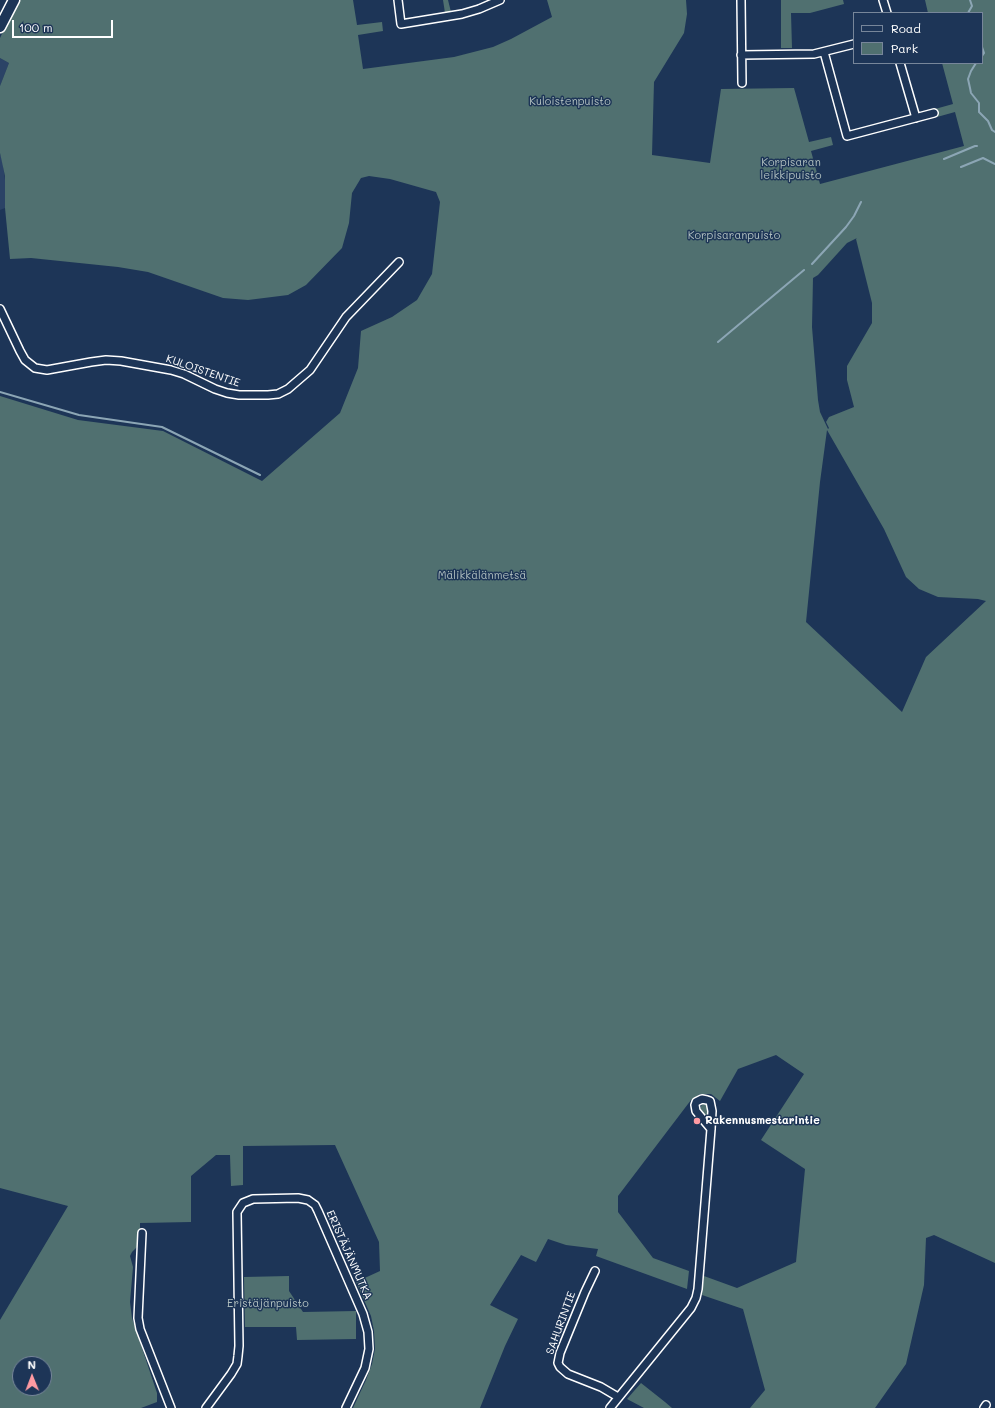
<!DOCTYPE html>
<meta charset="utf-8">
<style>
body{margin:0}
#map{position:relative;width:995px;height:1408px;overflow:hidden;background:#1d3557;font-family:Mali,sans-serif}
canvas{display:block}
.legend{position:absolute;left:853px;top:12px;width:130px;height:52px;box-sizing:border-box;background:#1d3557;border:1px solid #77869a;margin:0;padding:5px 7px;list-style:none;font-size:12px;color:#fff}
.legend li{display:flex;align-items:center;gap:8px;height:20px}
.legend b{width:20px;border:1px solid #77869a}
.north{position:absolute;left:12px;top:1356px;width:40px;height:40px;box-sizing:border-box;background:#1d3557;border:1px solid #77869a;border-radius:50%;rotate:359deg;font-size:11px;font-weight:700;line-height:16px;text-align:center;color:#fff}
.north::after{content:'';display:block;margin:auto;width:14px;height:18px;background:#ff9aa2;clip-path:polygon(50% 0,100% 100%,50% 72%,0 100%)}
.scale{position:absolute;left:12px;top:20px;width:101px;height:18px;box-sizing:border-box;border:2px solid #fff;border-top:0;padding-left:5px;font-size:12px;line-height:14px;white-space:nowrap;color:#fff;-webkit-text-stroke:3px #1d3557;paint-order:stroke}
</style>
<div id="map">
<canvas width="995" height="1408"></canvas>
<ul class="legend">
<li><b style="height:5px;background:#1d3557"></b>Road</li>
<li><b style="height:11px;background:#507070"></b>Park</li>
</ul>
<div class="north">N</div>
<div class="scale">100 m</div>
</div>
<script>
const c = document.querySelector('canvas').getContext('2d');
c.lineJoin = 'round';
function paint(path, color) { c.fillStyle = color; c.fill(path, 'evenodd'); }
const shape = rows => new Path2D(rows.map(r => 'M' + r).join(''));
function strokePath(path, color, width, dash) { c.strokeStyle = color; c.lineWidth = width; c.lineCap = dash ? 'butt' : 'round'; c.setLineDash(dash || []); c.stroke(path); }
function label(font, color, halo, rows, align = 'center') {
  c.font = font + ' Mali,sans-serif'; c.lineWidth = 3; c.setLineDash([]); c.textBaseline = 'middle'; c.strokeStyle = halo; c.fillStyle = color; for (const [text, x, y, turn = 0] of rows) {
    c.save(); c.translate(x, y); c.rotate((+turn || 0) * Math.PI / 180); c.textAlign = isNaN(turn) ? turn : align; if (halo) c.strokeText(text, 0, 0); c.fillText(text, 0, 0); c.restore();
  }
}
const built = shape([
 [0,58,9,63,0,86],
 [0,153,3,164,6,188,5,208,0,210]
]);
const green = shape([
 [18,0,353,0,357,25,382,22,383,31,358,35,363,69,454,57,493,47,511,39,552,17,547,0,686,0,687,14,684,33,654,82,652,155,710,163,721,89,794,88,809,142,831,137,833,145,811,151,820,184,964,146,955,112,937,117,935,109,953,104,942,63,982,63,982,13,928,13,925,0,995,0,995,1263,934,1235,926,1238,924,1285,906,1364,875,1408,750,1408,765,1390,743,1309,702,1295,704,1276,737,1288,796,1262,805,1169,761,1140,804,1074,776,1055,738,1069,720,1101,711,1094,700,1094,691,1100,618,1196,618,1212,653,1258,689,1271,687,1289,596,1256,598,1249,566,1245,548,1239,536,1262,521,1255,490,1305,518,1319,505,1346,480,1408,353,1408,366,1380,372,1364,375,1349,374,1331,371,1316,356,1282,380,1271,379,1242,335,1145,243,1146,243,1185,231,1186,230,1155,216,1155,191,1176,191,1222,140,1223,140,1244,132,1252,130,1256,133,1267,130,1302,132,1318,157,1393,157,1402,141,1408,0,1408,0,1320,68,1206,0,1188,0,396,78,420,163,431,262,481,340,413,358,368,361,331,392,317,417,300,432,274,440,202,436,192,390,179,369,176,361,178,352,193,349,223,342,248,306,285,288,295,248,300,223,298,148,272,118,267,31,258,10,259,5,208,5,176,0,153,0,86,9,63,0,58,0,38],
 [857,238,856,239,872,303,872,323,847,366,847,380,854,407,829,417,826,422,829,428,828,429,820,412,818,400,812,327,813,278,818,275,847,243],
 [827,430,884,529,906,577,919,589,938,597,978,599,986,601,926,657,902,712,806,622,820,482],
 [20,1364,44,1364,44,1388,20,1388],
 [443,0,448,0,451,12,445,13],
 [781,0,843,0,844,4,810,13,791,13,792,48,781,48],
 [702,1104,707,1105,709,1108,708,1118,707,1118,700,1109],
 [289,1276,289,1291,303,1312,356,1311,356,1339,297,1340,296,1327,245,1327,244,1277],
 [641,1383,665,1402,672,1408,644,1408,627,1399]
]);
const stream = shape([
 [968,13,972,6,970,0],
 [982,47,984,53,982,56],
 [976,63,971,71,968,79,970,88,971,93,979,103,979,112,988,121,992,130,995,132],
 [944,159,975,146,977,146],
 [961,167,983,158,995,164],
 [812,264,846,227,854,216,861,202],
 [718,342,804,270],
 [0,392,79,415,162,427,260,475]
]);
const street = shape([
 [398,0,401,24,462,14,479,9,500,0],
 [741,0,742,83],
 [883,0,887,13],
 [824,52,847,136,934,113],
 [741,55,814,54,854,44],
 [900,63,916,118],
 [0,309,20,351,25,360,35,368,47,370,91,362,106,360,121,361,171,370,184,374,215,389,227,393,239,395,268,395,278,394,288,389,310,370,346,317,399,262],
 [142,1233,138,1318,140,1329,171,1408],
 [595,1271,585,1292,560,1353,558,1363,560,1367,568,1374,601,1387,618,1397],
 [206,1408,231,1374,237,1364,238,1356,239,1346,237,1212,243,1203,253,1199,298,1198,308,1200,315,1205,318,1211,363,1314,368,1332,369,1349,365,1368,346,1408],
 [610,1408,691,1308,696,1298,698,1289,711,1129,712,1111,710,1101,707,1100,702,1099,696,1102,695,1105,696,1111,711,1129],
 [984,1408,986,1405]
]);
const secondary = shape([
 [0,27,14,0]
]);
const markers = [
 [697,1121,4,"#ff9aa2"]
];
const parkNames = [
 ["Kuloistenpuisto",570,102],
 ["Korpisaran",791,163],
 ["leikkipuisto",791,176],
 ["Korpisaranpuisto",734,236],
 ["Mälikkälänmetsä",482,576],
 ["Eristäjänpuisto",268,1304]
];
const streetNames = [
 ["KULOISTENTIE",203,371,19],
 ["ERISTÄJÄNMUTKA",349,1255,66],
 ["SAHURINTIE",561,1323,-70]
];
const poiNames = [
 ["Rakennusmestarintie",705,1121]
];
paint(built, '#2b4366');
paint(green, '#507070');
strokePath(stream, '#8ca6b5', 2);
strokePath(street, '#fff', 10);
strokePath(secondary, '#fff', 13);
strokePath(street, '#1d3557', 7);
strokePath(secondary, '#1d3557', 10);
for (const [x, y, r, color] of markers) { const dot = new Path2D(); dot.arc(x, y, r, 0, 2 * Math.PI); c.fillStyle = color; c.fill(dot); strokePath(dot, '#1d3557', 1.5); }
label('11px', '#b0bfbf', '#1d3557', parkNames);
label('11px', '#fff', '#1d3557', streetNames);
label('bold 11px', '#fff', '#1d3557', poiNames, 'left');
</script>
